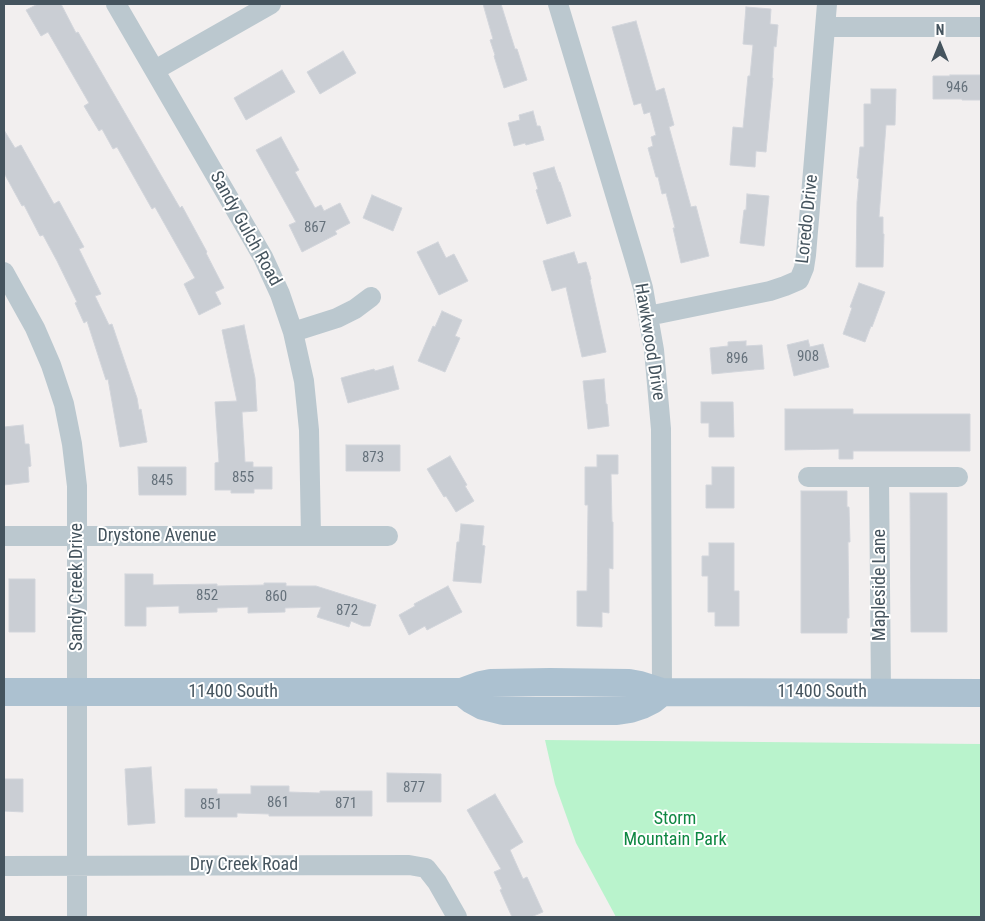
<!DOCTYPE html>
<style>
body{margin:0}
#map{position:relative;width:985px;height:921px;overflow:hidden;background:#f2efef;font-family:"Roboto Condensed",sans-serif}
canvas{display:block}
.frame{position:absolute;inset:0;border:5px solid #45545e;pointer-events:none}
.north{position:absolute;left:915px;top:20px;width:50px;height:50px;-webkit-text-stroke:4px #fff;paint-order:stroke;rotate:0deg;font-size:14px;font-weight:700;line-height:20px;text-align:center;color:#45545e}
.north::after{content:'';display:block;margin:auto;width:18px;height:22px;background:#45545e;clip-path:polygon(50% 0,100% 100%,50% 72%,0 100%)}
</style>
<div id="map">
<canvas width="985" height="921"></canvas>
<div class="frame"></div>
<div class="north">N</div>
</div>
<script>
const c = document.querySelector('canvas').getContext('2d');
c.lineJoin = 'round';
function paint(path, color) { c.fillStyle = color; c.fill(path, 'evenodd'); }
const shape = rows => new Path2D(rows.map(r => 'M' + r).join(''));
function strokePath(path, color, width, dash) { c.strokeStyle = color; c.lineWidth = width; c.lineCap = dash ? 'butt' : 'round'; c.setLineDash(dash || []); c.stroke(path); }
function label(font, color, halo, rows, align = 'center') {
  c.font = font + ' "Roboto Condensed",sans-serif'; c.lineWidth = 4; c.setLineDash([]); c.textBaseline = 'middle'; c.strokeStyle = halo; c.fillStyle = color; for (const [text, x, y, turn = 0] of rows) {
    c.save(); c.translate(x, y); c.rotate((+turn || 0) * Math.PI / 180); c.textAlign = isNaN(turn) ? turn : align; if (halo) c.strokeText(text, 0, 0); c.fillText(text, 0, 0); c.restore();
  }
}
const green = shape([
 [545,740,981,744,981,917,616,917,576,843,555,784]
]);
const building = shape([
 [38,4,61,4,76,33,78,32,180,208,182,206,207,252,206,253,224,288,215,292,221,304,199,315,184,284,195,278,155,207,152,209,117,147,113,149,102,129,99,131,84,106,89,103,48,32,41,36,26,10,38,4],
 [483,4,501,4,515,49,517,49,527,80,504,88,494,56,495,55,490,40,493,39,483,4],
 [746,7,771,9,770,24,778,25,776,47,774,46,772,78,773,78,766,152,756,151,755,167,730,165,733,127,743,128,748,76,750,76,753,45,743,44,746,7],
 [636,21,656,91,664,88,674,125,669,127,691,207,696,206,709,256,681,263,673,228,675,228,666,193,662,194,658,177,656,177,648,148,653,146,651,137,656,135,650,112,644,114,641,103,634,105,612,27,636,21],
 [343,51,356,73,320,94,307,72,343,51],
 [282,70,295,92,246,120,234,98,282,70],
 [950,75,981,75,981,100,962,100,962,99,933,99,933,76,950,76,950,75],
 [871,89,896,89,895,125,886,125,879,217,883,217,883,234,884,234,883,267,856,267,857,202,859,179,857,178,860,147,864,147,864,104,871,104,871,89],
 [533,111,537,126,540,126,544,140,526,145,525,143,514,146,508,123,520,120,519,115,533,111],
 [4,130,15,148,21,145,54,204,59,201,84,247,79,249,101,294,95,296,109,325,112,324,137,398,139,410,141,409,147,442,120,447,108,379,106,380,87,321,84,323,75,303,77,302,57,261,43,235,40,236,24,205,22,206,4,173,4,130],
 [281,137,299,170,295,172,315,208,321,205,324,211,340,203,350,223,335,231,337,234,302,252,289,225,296,222,256,150,281,137],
 [554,167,559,182,560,182,571,216,547,224,536,190,538,189,533,173,554,167],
 [747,194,769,196,764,246,740,243,744,210,746,210,747,194],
 [372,195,402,208,393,231,363,218,372,195],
 [438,242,446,258,454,254,468,281,439,295,417,252,438,242],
 [574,252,578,264,586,262,591,279,590,280,606,352,582,357,566,287,552,291,543,261,574,252],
 [859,283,885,292,872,327,871,326,865,342,843,334,852,308,850,307,859,283],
 [442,311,462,320,455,336,460,338,445,372,418,361,433,326,435,327,442,311],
 [244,325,255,378,257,411,242,412,245,462,253,462,253,467,272,467,272,489,254,489,254,493,231,493,231,490,215,490,215,463,219,462,215,402,237,401,222,330,244,325],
 [808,340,810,347,823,344,829,367,794,376,787,345,808,340],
 [746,341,746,346,762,345,764,369,712,374,710,348,728,346,728,342,746,341],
 [393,366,399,389,348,403,341,378,374,369,375,371,393,366],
 [604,379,606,404,607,404,609,426,588,429,583,381,604,379],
 [701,402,733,402,734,437,709,437,709,423,701,423,701,402],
 [785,409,853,409,853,414,970,414,970,451,853,451,853,459,839,459,839,449,785,450,785,409],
 [23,425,25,444,29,444,31,466,28,467,29,482,4,485,4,427,23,425],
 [346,445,400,445,400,471,346,471,346,445],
 [597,455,618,455,618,474,611,474,612,522,613,522,613,569,609,568,609,613,602,612,602,627,577,626,577,591,587,591,588,505,585,505,585,467,597,467,597,455],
 [450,456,467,485,465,486,474,501,456,512,446,496,444,497,427,469,450,456],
 [138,467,186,467,186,495,139,495,138,467],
 [712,467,734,467,734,508,706,508,706,485,712,485,712,467],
 [801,491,847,491,847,507,849,507,850,542,848,542,849,618,847,618,847,633,801,633,801,491],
 [910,493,947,493,947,632,911,632,910,493],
 [461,524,484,526,482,545,485,546,481,583,453,581,457,542,459,542,461,524],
 [709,543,734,543,734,591,739,591,739,626,715,626,715,612,708,612,708,576,702,576,702,556,709,556,709,543],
 [125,574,153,574,153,585,217,584,217,586,264,585,264,583,286,583,286,586,316,586,376,605,370,626,363,626,351,621,349,627,317,617,321,607,285,608,285,612,248,613,248,607,217,608,217,612,179,613,179,606,146,607,146,626,125,626,125,574],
 [9,579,35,579,35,632,9,632,9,579],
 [448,586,462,612,427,630,425,626,409,635,399,615,415,606,414,604,448,586],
 [151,767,155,823,128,825,125,769,151,767],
 [387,773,441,774,441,802,387,802,387,773],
 [4,779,23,779,23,812,4,811,4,779],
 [251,786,289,786,289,792,320,793,320,791,372,791,372,816,269,816,269,814,237,813,237,817,185,817,185,789,217,789,217,794,251,794,251,786],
 [495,794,523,842,510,850,523,879,527,877,543,912,531,917,512,917,500,890,502,889,494,872,501,869,467,810,495,794]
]);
const minor = shape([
 [116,4,263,257,280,294,293,332,304,381,309,430,311,536],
 [558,4,635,260,643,288,654,350,661,429,662,692],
 [825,27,981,27],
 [155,70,271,4],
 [4,272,35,328,51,365,64,404,72,444,77,486,77,917],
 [648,316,770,291,785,286,799,280,804,268,806,255,827,4],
 [293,332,337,318,355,309,371,297],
 [808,477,958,477],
 [879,477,881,692],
 [4,536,388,536],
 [4,866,409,865,426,868,437,882,457,917]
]);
const primary = shape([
 [4,692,462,692,481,685,491,683,550,682,629,683,640,685,662,692,981,693],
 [462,692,472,700,483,706,503,711,617,711,630,709,642,705,652,700,662,692]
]);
const numberNames = [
 ["946",957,88],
 ["867",315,228],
 ["908",808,357],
 ["896",737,359],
 ["873",373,458],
 ["855",243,478],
 ["845",162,481],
 ["852",207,596],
 ["860",276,597],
 ["872",347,611],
 ["877",414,788],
 ["861",278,803],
 ["871",346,804],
 ["851",211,805]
];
const streetNames = [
 ["Loredo Drive",808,219,-84],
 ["Sandy Gulch Road",245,229,61],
 ["Hawkwood Drive",649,342,81],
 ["Drystone Avenue",157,536],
 ["Mapleside Lane",880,585,-90],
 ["Sandy Creek Drive",77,587,-90],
 ["11400 South",233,692],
 ["11400 South",822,692],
 ["Dry Creek Road",244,865]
];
const parkNames = [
 ["Storm",675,819],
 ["Mountain Park",675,840]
];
paint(green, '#b9f3cc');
paint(building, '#caced4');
strokePath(building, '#d2d5db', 1);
strokePath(minor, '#bbc8cf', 20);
strokePath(primary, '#acc1d0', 28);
label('15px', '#66727c', null, numberNames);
label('18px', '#45545e', '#fff', streetNames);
label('18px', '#0e8742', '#fff', parkNames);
</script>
